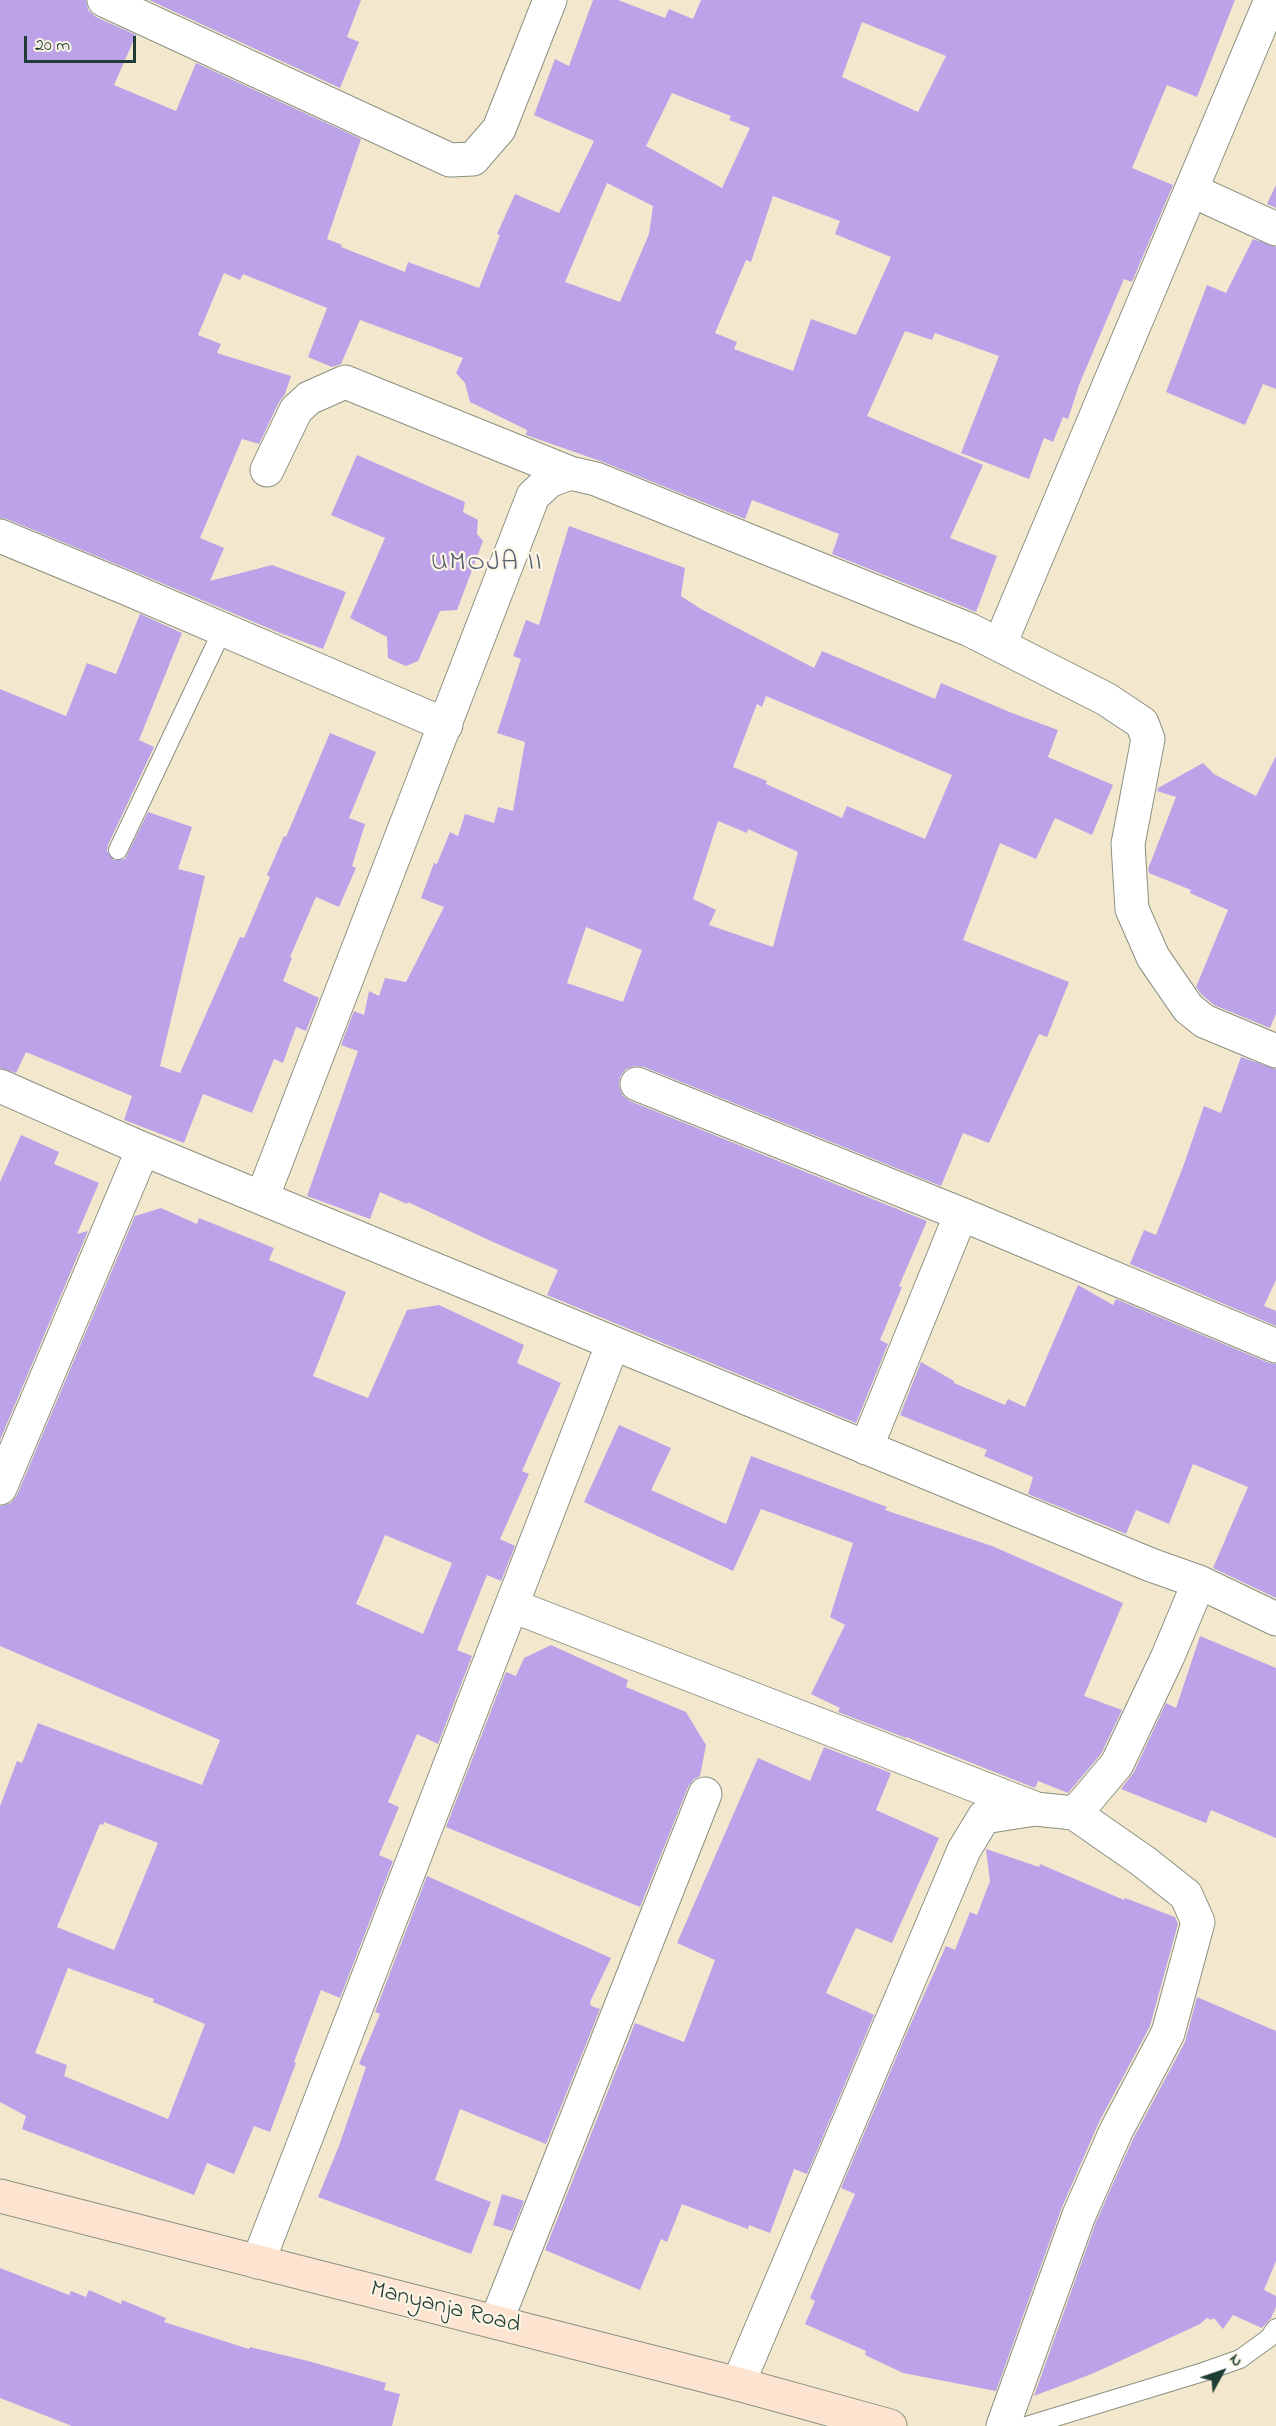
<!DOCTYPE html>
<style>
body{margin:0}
#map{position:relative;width:1276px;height:2426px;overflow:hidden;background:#f3e8ce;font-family:"Indie Flower",sans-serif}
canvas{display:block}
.north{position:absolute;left:1192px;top:2342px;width:60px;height:60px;-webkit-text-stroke:4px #fcf5e5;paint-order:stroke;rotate:50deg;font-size:16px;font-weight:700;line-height:24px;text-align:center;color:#1f3d34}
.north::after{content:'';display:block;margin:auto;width:21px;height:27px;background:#1f3d34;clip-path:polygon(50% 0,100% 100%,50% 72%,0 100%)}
.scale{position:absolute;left:24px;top:36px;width:112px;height:27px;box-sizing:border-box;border:3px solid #1f3d34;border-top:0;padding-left:8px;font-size:18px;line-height:21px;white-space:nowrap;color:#1f3d34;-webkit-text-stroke:4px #fcf5e5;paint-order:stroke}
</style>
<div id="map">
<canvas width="1276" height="2426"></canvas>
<div class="north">N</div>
<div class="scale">20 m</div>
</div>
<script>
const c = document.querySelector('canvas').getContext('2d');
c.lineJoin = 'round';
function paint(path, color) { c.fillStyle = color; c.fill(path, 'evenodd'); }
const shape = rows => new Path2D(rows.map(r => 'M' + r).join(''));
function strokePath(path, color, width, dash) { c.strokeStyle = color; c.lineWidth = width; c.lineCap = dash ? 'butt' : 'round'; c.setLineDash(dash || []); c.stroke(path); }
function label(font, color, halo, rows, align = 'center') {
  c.font = font + ' "Indie Flower",sans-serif'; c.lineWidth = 4.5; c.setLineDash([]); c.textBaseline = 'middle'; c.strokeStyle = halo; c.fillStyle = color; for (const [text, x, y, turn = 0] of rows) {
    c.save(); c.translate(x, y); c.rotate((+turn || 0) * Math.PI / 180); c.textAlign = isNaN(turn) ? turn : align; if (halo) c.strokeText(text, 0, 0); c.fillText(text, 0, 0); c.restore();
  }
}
const building = shape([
 [0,0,86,0,88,10,96,17,136,35,114,85,176,111,196,63,361,139,327,239,342,245,341,247,405,272,408,262,479,288,500,235,497,234,515,194,559,213,594,141,534,115,555,59,569,66,593,0,618,0,665,18,669,9,693,19,701,0,1235,0,1197,97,1167,85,1132,168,1173,185,1132,282,1124,279,1079,385,1068,419,1063,417,1053,442,1044,438,1029,479,961,453,999,356,935,333,932,340,905,331,867,416,983,465,950,538,997,556,976,612,832,554,839,534,752,500,745,519,603,462,526,435,527,430,470,402,465,383,456,373,463,358,360,320,341,364,332,367,308,357,327,308,243,274,240,280,224,273,198,335,221,344,217,353,291,376,285,394,279,402,259,444,242,439,200,538,224,548,210,581,272,565,346,592,323,649,280,633,133,571,7,519,0,518],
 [862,22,946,56,918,112,842,77],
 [672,93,731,116,729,120,750,128,722,188,646,146],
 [607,183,653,206,649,234,620,302,565,282],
 [773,196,840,221,835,234,891,257,856,335,811,319,793,371,734,349,737,342,715,333,746,260,751,262],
 [149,0,361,0,347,37,359,42,340,88],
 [1276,185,1276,208,1267,204],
 [1253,239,1276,247,1276,389,1263,384,1245,425,1166,392,1207,285,1226,293],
 [357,455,465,502,463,512,478,520,477,534,483,541,457,610,440,611,418,661,406,666,388,658,387,637,350,618,385,538,331,515],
 [569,526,685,568,681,596,701,609,814,668,822,651,935,699,941,683,1012,713,1058,730,1048,757,1113,785,1092,835,1055,818,1036,859,1000,843,963,940,1069,982,1047,1037,1039,1034,989,1143,963,1133,941,1186,644,1067,634,1066,625,1070,620,1077,619,1087,623,1096,630,1101,927,1221,899,1286,902,1287,880,1340,888,1344,856,1423,547,1295,558,1270,493,1242,408,1202,407,1204,380,1192,370,1219,307,1196,358,1051,341,1045,354,1011,364,1015,369,991,379,996,385,978,406,982,444,907,421,898,434,863,437,864,450,832,458,836,465,814,494,823,498,807,513,811,525,742,497,733,521,659,513,656,526,620,539,625],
 [766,696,952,775,925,839,847,806,842,818,766,784,767,781,733,767,757,704,762,707],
 [718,821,747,833,748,829,798,852,773,947,709,925,716,910,693,899],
 [586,927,642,950,623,1002,567,983],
 [140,614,182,633,139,740,154,747,108,845,107,851,114,860,125,859,148,812,192,827,178,869,205,876,160,1066,180,1073,240,937,244,938,270,877,267,875,284,836,286,837,330,733,376,752,349,818,365,824,352,866,356,868,339,907,316,897,290,957,292,958,283,981,319,998,306,1031,296,1027,283,1063,274,1059,252,1113,203,1094,184,1143,124,1120,132,1096,26,1052,16,1073,0,1068,0,689,66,716,87,663,116,674],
 [1276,756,1276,1014,1270,1028,1214,1005,1202,995,1196,987,1228,910,1190,893,1191,890,1149,873,1148,869,1176,797,1157,791,1158,788,1203,763,1214,774,1256,796],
 [1241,1057,1276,1069,1276,1280,1264,1306,1276,1311,1276,1326,1130,1264,1144,1230,1156,1235,1183,1167,1204,1106,1221,1113],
 [21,1135,59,1152,54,1164,99,1183,77,1234,88,1231,0,1440,0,1182],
 [161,1208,197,1224,199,1218,274,1248,269,1260,346,1292,313,1376,368,1398,407,1310,439,1305,524,1345,517,1363,561,1383,522,1471,529,1474,500,1539,515,1546,501,1581,487,1575,457,1650,472,1656,438,1744,417,1734,388,1802,399,1807,379,1855,393,1861,340,1998,321,1990,294,2062,296,2063,270,2132,254,2126,234,2174,207,2163,194,2195,22,2129,26,2116,0,2102,0,1806,17,1761,22,1763,38,1723,202,1785,220,1740,0,1646,0,1506,11,1503,17,1495,135,1216],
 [385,1535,452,1563,423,1634,356,1604],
 [104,1822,158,1843,114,1950,57,1927,100,1824,103,1825],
 [68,1968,154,1999,153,2002,205,2024,168,2119,64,2076,67,2065,35,2053],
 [1078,1285,1113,1305,1116,1299,1269,1363,1276,1364,1276,1598,1213,1568,1248,1487,1193,1464,1169,1524,1136,1510,1126,1534,1028,1494,1033,1477,984,1456,987,1450,900,1415,921,1362,954,1381,954,1383,1005,1405,1008,1399,1025,1407],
 [619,1425,671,1448,651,1490,726,1524,751,1456,887,1507,885,1510,992,1546,1123,1603,1084,1696,1122,1710,1101,1754,1068,1793,1038,1781,1035,1788,906,1737,906,1738,838,1712,840,1708,811,1694,845,1625,830,1617,853,1543,761,1509,733,1571,584,1502],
 [1200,1636,1276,1668,1276,1838,1211,1810,1206,1823,1121,1789,1134,1772,1166,1703,1176,1708],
 [551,1645,628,1680,626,1687,686,1712,706,1745,700,1776,693,1780,688,1787,640,1907,446,1827,506,1672,516,1676,524,1658],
 [824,1747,891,1773,876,1810,939,1838,892,1943,856,1928,826,1993,863,2010,862,2012,864,2010,874,2015,807,2174,794,2169,770,2233,749,2225,748,2229,682,2204,667,2242,661,2239,640,2290,545,2250,635,2023,684,2042,715,1960,677,1943,758,1758,810,1781],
 [986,1849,1039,1867,1040,1864,1124,1900,1125,1898,1175,1917,1178,1924,1150,2026,1099,2122,1062,2207,996,2391,903,2373,865,2355,866,2351,805,2324,815,2301,810,2298,855,2194,841,2188,908,2030,946,1946,955,1950,970,1912,977,1915,990,1881],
 [427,1876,611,1958,590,2002,591,2006,600,2009,546,2144,460,2109,435,2180,491,2202,471,2254,318,2197,339,2146,366,2067,359,2064,380,2014,375,2012],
 [1197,1997,1276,2031,1276,2261,1264,2290,1276,2296,1276,2307,1271,2318,1262,2328,1233,2315,1223,2329,1214,2318,1211,2320,1207,2318,1200,2324,1094,2373,1034,2396,1096,2222,1133,2139,1185,2042],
 [502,2194,524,2201,512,2231,493,2225],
 [0,2268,69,2295,71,2291,86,2297,89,2290,121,2304,122,2300,166,2318,164,2322,249,2349,250,2347,308,2361,386,2383,384,2390,400,2394,392,2426,72,2426,0,2398]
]);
const service = shape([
 [118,850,223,629],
 [1026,2426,1203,2372,1240,2359,1269,2338,1276,2328]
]);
const minor = shape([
 [104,0,450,160,473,159,499,129,550,0],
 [1191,190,1276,229],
 [267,470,296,410,309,398,345,382,570,473],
 [0,536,126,588,446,725],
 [1000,644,1271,0],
 [637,1084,961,1214,1276,1346],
 [0,1086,143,1149,1151,1565,1199,1582,1168,1656,1117,1764,1085,1802,1074,1813,1035,1809,984,1817,964,1850,738,2384],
 [262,1198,533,496,549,481,570,473,596,479,970,630,1106,699,1142,723,1148,739,1128,844,1132,909,1153,957,1188,1008,1204,1021,1276,1051],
 [866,1448,961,1214],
 [0,1488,143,1149],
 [1199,1582,1276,1619],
 [513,1606,1034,1808],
 [258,2262,613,1343],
 [496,2322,705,1794],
 [1003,2426,1079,2215,1116,2131,1168,2033,1198,1922,1186,1895,1143,1861,1074,1813]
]);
const secondary = shape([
 [0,2196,738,2384,890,2426]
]);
const streetNames = [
 ["Manyanja Road",445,2309,14]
];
const quarterNames = [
 ["UMOJA II",487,565]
];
paint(building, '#bca3e9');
strokePath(service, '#899281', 20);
strokePath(minor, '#899281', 35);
strokePath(secondary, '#899281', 35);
strokePath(service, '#fff', 18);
strokePath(minor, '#fff', 33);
strokePath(secondary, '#fde4d1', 33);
label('24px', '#1f3d34', '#fcf5e5', streetNames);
c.letterSpacing = '1.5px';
label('27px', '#566173', '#fcf5e5', quarterNames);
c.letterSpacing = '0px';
</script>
